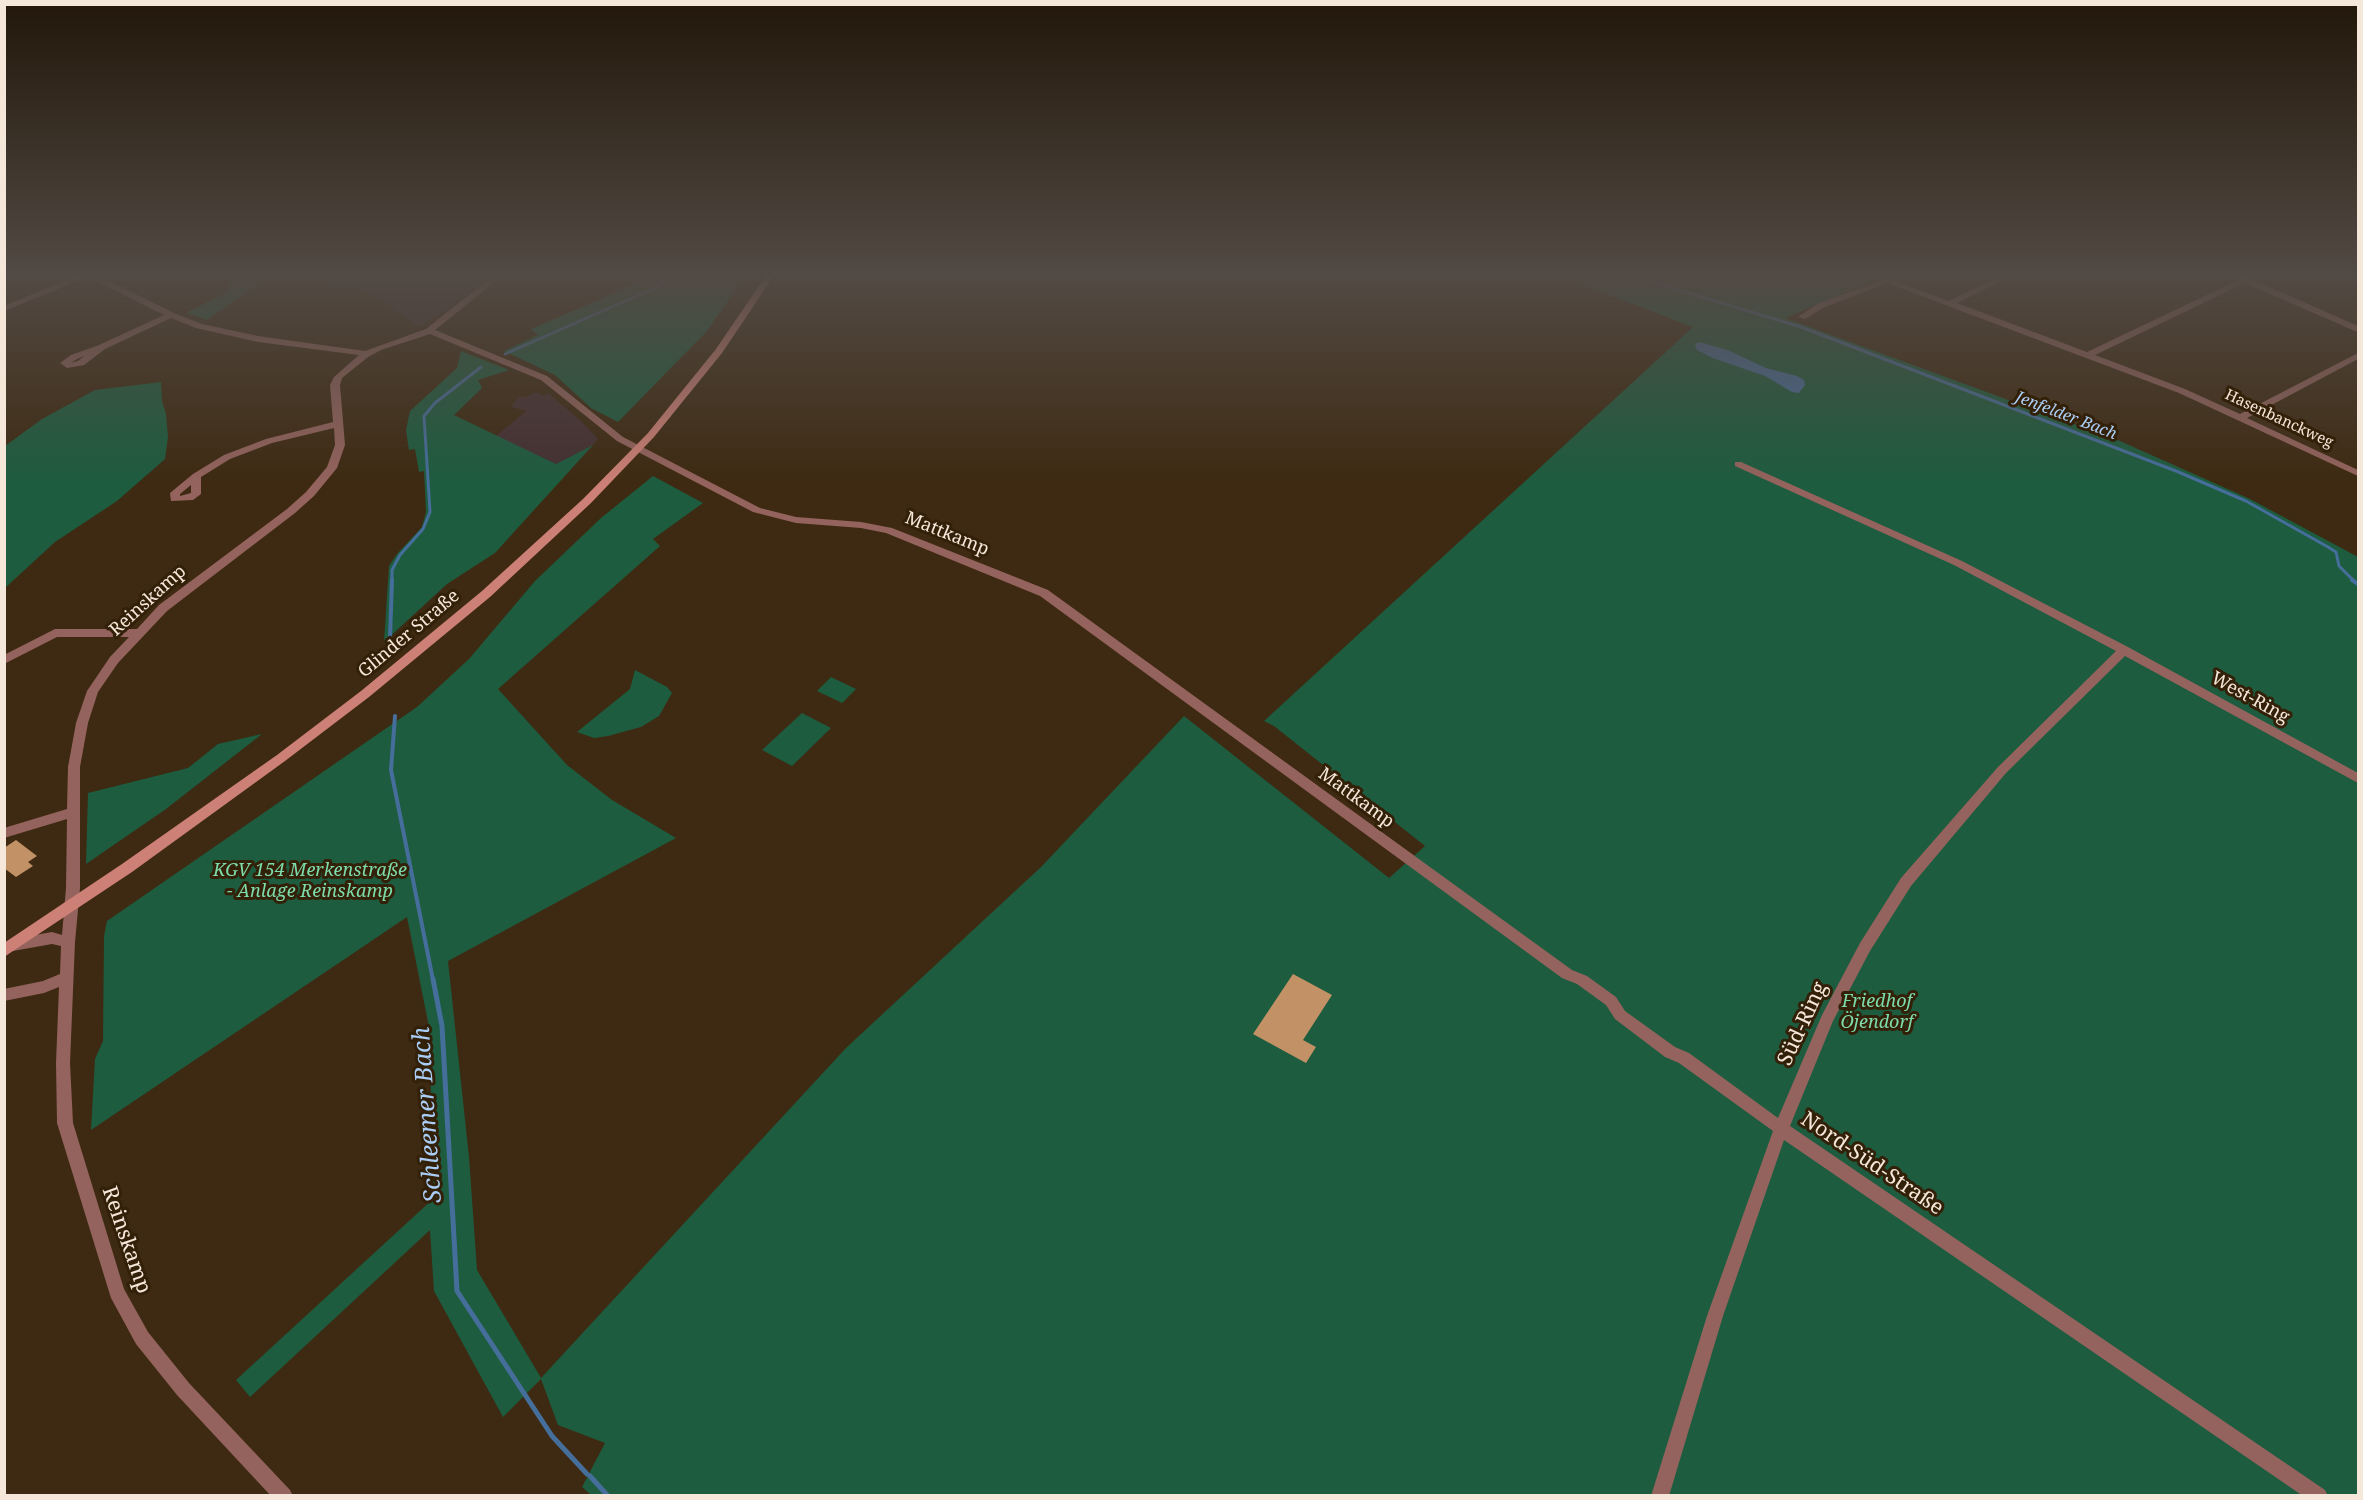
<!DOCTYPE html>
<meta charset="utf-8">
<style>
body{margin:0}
#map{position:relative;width:2363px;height:1500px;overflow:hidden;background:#3e2a12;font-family:"Noto Serif",serif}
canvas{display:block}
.frame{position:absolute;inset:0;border:6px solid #f5e7d9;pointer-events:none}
</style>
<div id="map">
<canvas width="2363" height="1500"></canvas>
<div class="frame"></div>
</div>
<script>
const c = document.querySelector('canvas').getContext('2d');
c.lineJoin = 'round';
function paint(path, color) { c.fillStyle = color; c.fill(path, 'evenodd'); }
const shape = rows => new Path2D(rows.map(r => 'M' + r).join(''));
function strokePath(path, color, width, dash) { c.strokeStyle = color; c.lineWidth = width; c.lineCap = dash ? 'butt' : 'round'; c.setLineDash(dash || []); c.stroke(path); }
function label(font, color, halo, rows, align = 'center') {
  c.font = font + ' "Noto Serif",serif'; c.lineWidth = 6; c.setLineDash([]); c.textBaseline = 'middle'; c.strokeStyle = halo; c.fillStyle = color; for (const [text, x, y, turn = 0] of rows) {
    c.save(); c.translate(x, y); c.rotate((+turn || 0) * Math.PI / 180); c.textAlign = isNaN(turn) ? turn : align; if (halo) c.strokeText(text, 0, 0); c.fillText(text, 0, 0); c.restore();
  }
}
const commercial = shape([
 [310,274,491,275,445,311,418,327,375,295,356,287,305,278],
 [537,392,542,396,548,393,581,421,598,439,593,445,556,464,496,436,526,411,512,407,513,403,520,396,525,397]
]);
const green = shape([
 [234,274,271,275,207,320,186,313,227,292],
 [646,275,742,275,728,301,706,332,618,422,591,408,555,375,504,351,538,335,531,329,640,282],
 [1558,275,1885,275,1785,318,2120,441,2250,499,2358,557,2358,1495,591,1495,582,1487,605,1443,558,1425,541,1379,503,1417,434,1291,430,1230,250,1397,236,1380,434,1198,429,1027,407,917,91,1130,95,1059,103,1041,104,936,107,921,417,707,469,659,535,581,601,518,653,476,703,503,653,539,660,546,498,689,567,765,612,800,676,838,448,961,469,1157,477,1270,541,1378,846,1048,1041,867,1184,716,1389,878,1425,846,1274,726,1264,721,1693,327],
 [461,351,509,370,478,380,482,388,454,415,556,464,593,445,495,553,447,584,384,642,389,566,397,554,422,527,426,512,424,471,419,472,415,449,409,450,406,430,410,411,457,368],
 [161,382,162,401,166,414,168,437,165,459,117,501,55,542,5,588,5,446,42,419,95,390],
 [635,670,667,687,672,693,659,716,641,727,608,736,594,738,577,732,630,689],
 [831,677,856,689,842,703,817,691],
 [802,713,831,728,792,766,762,750],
 [262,734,166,809,86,864,88,793,188,768,218,744]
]);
const water = shape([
 [1700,342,1730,351,1766,368,1797,376,1804,380,1805,385,1799,393,1792,392,1765,376,1713,358,1697,350,1695,344]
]);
const streamFar2 = shape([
 [1637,274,1656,283,1801,327,2176,471,2246,501,2328,547,2336,552,2339,566,2354,581],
 [505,354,655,288,672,274],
 [392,581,392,570,400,555,423,529,430,512,424,416,435,403,481,367]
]);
const streamFar1 = shape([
 [2352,580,2358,584],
 [390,638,392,580],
 [395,716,391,770,433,980]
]);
const stream = shape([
 [433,979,442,1026,457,1291,552,1436,587,1474],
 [590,1476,608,1496]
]);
const building = shape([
 [16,840,37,856,28,862,33,866,16,877,4,868,4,848],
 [1293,974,1332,995,1303,1040,1316,1047,1306,1063,1253,1034]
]);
const street = shape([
 [80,274,95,274,174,313,202,324,258,336,365,351,426,329,495,274,505,274,435,330,547,376,623,437,760,508,796,517,861,522,892,528,1048,590,1572,970,1587,976,1616,997,1625,1011,1675,1047,1689,1053,1778,1118,1822,1015,1860,943,1901,878,1998,767,2116,651,1954,565,1735,466,1735,462,1741,462,1962,561,2128,647,2358,773,2358,783,2125,656,2006,773,1911,886,1870,951,1833,1021,1790,1126,2325,1490,2328,1496,2303,1496,1784,1140,1723,1316,1669,1496,1651,1496,1707,1316,1773,1131,1679,1063,1665,1057,1615,1019,1606,1005,1577,984,1562,978,1040,596,886,533,861,528,796,523,753,512,617,441,541,380,430,334,381,350,368,357,342,378,340,385,345,445,337,468,314,496,295,513,167,611,118,663,98,692,88,723,80,767,80,888,75,942,70,1063,73,1123,124,1289,148,1332,189,1383,290,1490,293,1496,271,1496,177,1395,136,1344,111,1298,57,1123,56,1063,59,987,44,993,4,1001,4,989,43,981,60,974,61,946,52,944,13,951,8,949,6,945,8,941,13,939,52,932,62,935,66,888,67,819,4,838,4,828,67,809,68,767,76,723,87,691,110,657,129,637,57,637,4,664,4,655,55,629,137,629,159,605,287,509,306,492,327,467,335,445,334,428,272,443,230,459,201,477,201,494,193,500,171,501,170,493,193,474,224,455,266,439,333,422,330,385,334,377,359,355,258,342,196,328,171,318,105,349,84,365,67,368,60,363,71,355,99,345,164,315,88,277,4,311,4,306,80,274],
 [84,356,78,361,71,363,77,359,84,356],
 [191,485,191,493,180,496,180,494,191,485],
 [2004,274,2016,274,1957,303,2087,352,2238,280,2228,274,2240,274,2358,326,2358,331,2355,331,2245,283,2095,355,2185,389,2240,414,2358,353,2358,359,2247,418,2358,470,2358,476,2179,393,1887,283,1823,308,1805,319,1798,317,1817,304,1887,278,1949,301,2004,274]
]);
const secondary = shape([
 [767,274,775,274,722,353,654,437,591,503,490,597,369,697,285,761,132,872,4,957,4,943,122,864,277,755,361,691,482,591,583,499,648,433,716,349,767,274]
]);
const farStreetnames = [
 ["Hasenbanckweg",2279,419,25]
];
const farWaternames = [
 ["Jenfelder Bach",2066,416,21]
];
const streetNames = [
 ["Mattkamp",947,534,22],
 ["Reinskamp",148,601,-42],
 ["Glinder Straße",409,634,-40],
 ["West-Ring",2250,698,29],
 ["Mattkamp",1356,798,36]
];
const parkNames = [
 ["KGV 154 Merkenstraße",310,871],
 ["- Anlage Reinskamp",310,892],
 ["Friedhof",1877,1002],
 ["Öjendorf",1877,1023]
];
const nearStreetnames = [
 ["Süd-Ring",1803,1024,-65],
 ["Nord-Süd-Straße",1872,1164,34],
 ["Reinskamp",126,1240,71]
];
const nearWaternames = [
 ["Schleemer Bach",428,1115,-94]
];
paint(commercial, '#443031');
paint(green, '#1d5c3f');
paint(water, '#456e9b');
strokePath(streamFar2, '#456e9b', 3);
strokePath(streamFar1, '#456e9b', 4);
strokePath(stream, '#456e9b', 5);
paint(building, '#c29165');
paint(street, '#94635d');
paint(secondary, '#cd8076');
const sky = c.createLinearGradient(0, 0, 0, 484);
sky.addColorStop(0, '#22170a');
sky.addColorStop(0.57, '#524a44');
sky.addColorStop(1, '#524a4400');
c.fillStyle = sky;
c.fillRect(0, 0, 2363, 484);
label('15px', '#f5e7d9', '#332008', farStreetnames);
label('italic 16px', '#a9cdf5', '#332008', farWaternames);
label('18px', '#f5e7d9', '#332008', streetNames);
label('italic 18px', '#7ddcab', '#332008', parkNames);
label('21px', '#f5e7d9', '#332008', nearStreetnames);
label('italic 24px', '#a9cdf5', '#332008', nearWaternames);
</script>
